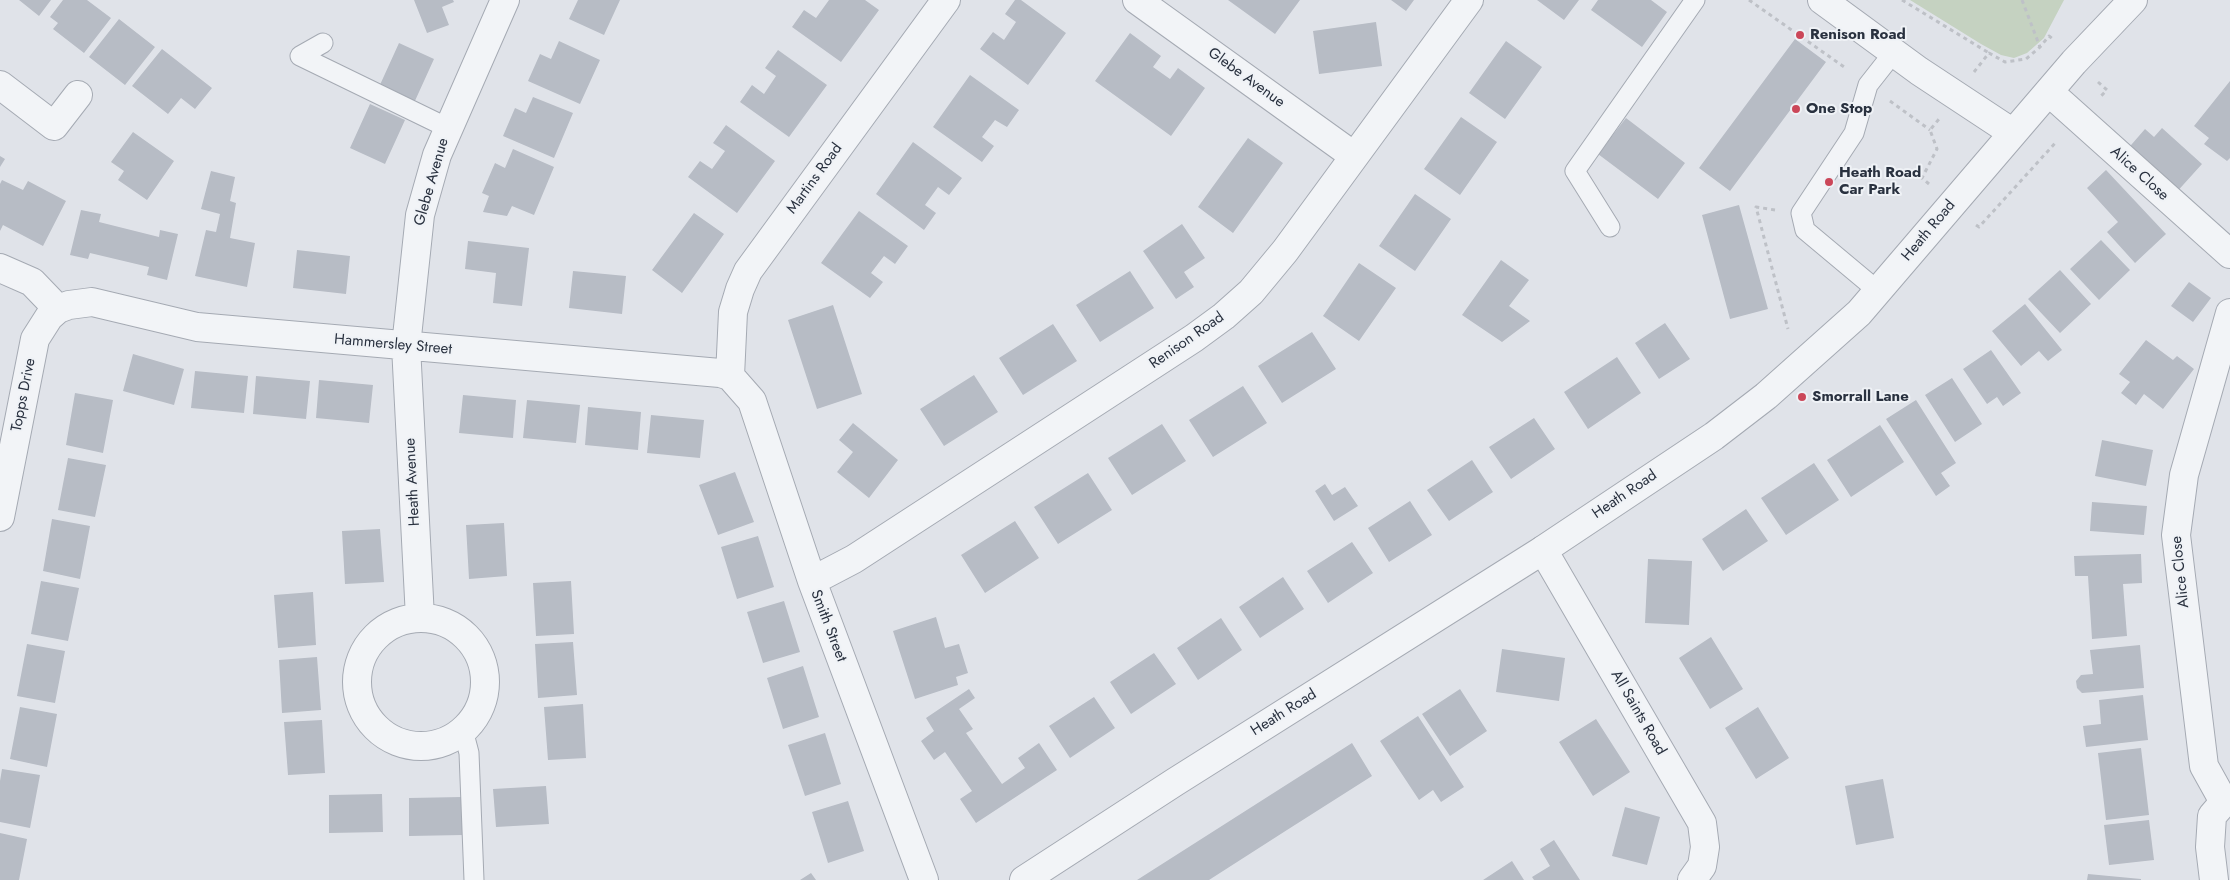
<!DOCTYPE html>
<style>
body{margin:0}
canvas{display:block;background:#e0e3e9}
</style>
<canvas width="2230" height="880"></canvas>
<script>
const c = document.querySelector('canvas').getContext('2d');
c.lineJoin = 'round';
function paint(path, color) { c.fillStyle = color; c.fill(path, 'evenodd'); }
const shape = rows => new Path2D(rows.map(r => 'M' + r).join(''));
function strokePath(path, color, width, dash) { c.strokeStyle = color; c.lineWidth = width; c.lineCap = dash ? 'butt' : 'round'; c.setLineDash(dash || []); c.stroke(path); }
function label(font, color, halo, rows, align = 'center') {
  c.font = font + ' Jost,sans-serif'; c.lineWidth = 4; c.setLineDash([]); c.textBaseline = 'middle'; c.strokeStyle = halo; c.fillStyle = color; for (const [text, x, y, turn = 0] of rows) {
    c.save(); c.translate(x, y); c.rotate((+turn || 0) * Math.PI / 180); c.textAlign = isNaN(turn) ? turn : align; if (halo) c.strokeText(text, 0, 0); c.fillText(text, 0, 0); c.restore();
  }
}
const green = shape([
 [1910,0,2064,0,2044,38,2027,53,2014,58,2001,55,1981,44]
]);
const building = shape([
 [19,0,51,0,39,16],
 [63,0,87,0,111,18,84,53,53,29,58,23,50,17],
 [414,0,453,0,454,2,442,7,449,25,427,33],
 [578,0,620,0,604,35,569,19],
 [829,0,865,0,879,10,841,62,792,27,804,10,816,18],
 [1015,0,1021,0,1066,33,1028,85,980,49,993,32,1004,40,1016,22,1005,14],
 [1228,0,1300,0,1275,34],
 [1391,0,1414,0,1406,11],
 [1537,0,1579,0,1564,20],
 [1598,0,1651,0,1667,12,1642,47,1591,10],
 [119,19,155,47,125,85,89,57],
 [1376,22,1382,66,1319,74,1313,31],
 [1130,33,1161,56,1153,67,1170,79,1178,68,1205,88,1171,136,1095,81],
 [1795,39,1826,62,1730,191,1699,168],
 [559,41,600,60,580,104,528,81,540,54,551,59],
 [1506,41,1542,67,1505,119,1469,93],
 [399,43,434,59,414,103,379,87],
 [162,49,212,88,195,109,181,98,168,114,132,86],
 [778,50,827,85,789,137,740,102,752,85,764,94,776,76,765,68],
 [970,75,1019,110,1007,127,995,120,982,137,994,146,982,162,933,127],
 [2230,81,2230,158,2227,161,2204,144,2209,138,2194,126],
 [533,97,573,113,554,158,503,136,515,108,526,113],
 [370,104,405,120,385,164,350,148],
 [1461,117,1497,142,1460,195,1424,169],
 [1626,118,1685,163,1658,199,1598,154],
 [726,125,775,161,737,213,688,177,700,161,712,169,725,151,713,143],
 [2162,128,2202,164,2174,195,2125,152,2145,129,2154,137],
 [133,132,174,161,147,200,118,180,124,171,111,162],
 [1248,138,1283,163,1233,233,1198,207],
 [913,142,962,178,949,195,938,187,925,205,936,213,924,230,876,194],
 [513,149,554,167,534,215,512,206,507,216,483,212,489,196,482,193,495,163,505,168],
 [0,156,5,159,0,167],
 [2106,170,2166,234,2135,263,2107,232,2118,222,2087,188],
 [211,171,235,177,230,201,236,203,230,238,255,243,247,287,195,276,206,230,216,232,220,214,201,209],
 [2,180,23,190,28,181,66,201,43,246,3,225,0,231,0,184],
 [1415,194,1451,219,1415,271,1379,246],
 [1739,205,1768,309,1730,319,1702,215],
 [81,210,101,214,99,222,159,237,160,230,178,234,167,280,147,275,149,267,90,253,88,259,70,255],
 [859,211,908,246,895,264,884,256,871,273,883,282,870,298,821,263],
 [694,213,724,234,682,293,652,270],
 [1182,224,1205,258,1184,272,1194,287,1176,299,1143,251],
 [2101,240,2130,270,2099,300,2070,269],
 [468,241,529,248,522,306,493,303,496,273,465,269],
 [297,250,350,256,346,294,293,288],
 [1501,260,1529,280,1509,306,1530,321,1502,342,1462,315],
 [1359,263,1396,288,1359,341,1323,316],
 [2060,270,2091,304,2060,333,2028,299],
 [573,271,626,276,622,314,569,308],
 [1130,271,1154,308,1100,342,1076,305],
 [2189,282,2211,298,2193,322,2171,306],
 [2025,304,2062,350,2048,361,2039,351,2021,366,1992,331],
 [833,305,862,394,817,409,788,320],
 [1665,323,1690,359,1659,379,1635,343],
 [1053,324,1077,361,1023,395,999,358],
 [1312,332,1336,369,1282,403,1258,366],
 [2146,340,2173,360,2177,356,2194,369,2163,409,2144,394,2136,405,2121,393,2130,382,2119,374],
 [1991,350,2021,393,2003,406,1997,397,1987,404,1963,369],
 [133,354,184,369,174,405,123,391],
 [1617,357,1641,393,1588,429,1564,392],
 [195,371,248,376,244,413,191,408],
 [974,375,998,412,944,446,920,409],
 [256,376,310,381,306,419,253,414],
 [1952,378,1982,424,1955,442,1925,395],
 [319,380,373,385,369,423,316,418],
 [1243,386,1267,423,1213,457,1189,420],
 [75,393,113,400,103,453,66,445],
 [463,395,516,400,513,438,459,433],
 [527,400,580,405,576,443,523,438],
 [1916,400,1956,463,1941,473,1950,486,1936,496,1886,419],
 [588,407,641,412,638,450,585,445],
 [651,415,704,420,700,458,647,453],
 [1534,418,1555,449,1511,479,1489,447],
 [853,423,898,460,869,498,837,472,853,452,839,440],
 [1162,424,1186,461,1132,495,1108,458],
 [1880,425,1904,462,1851,497,1827,460],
 [2102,440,2153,450,2146,486,2095,476],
 [68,458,106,465,95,517,58,510],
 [1472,460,1493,492,1449,521,1427,490],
 [1814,463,1839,500,1786,535,1761,498],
 [735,472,754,522,718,535,699,485],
 [1088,473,1112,510,1058,544,1034,507],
 [1325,484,1332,495,1345,487,1358,506,1334,521,1315,491],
 [1410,501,1432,535,1389,562,1368,528],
 [2092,502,2147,506,2144,535,2090,531],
 [1746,509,1768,541,1723,571,1702,539],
 [52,519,90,526,80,579,43,571],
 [1015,521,1039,558,985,593,961,555],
 [504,523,507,576,469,579,466,525],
 [380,529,384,582,345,584,342,531],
 [758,536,774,587,737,599,721,547],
 [1352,542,1373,573,1328,603,1307,571],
 [2141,554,2142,583,2123,584,2127,636,2092,639,2088,576,2075,576,2074,556],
 [1648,559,1692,561,1689,625,1645,623],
 [1283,577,1304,609,1260,638,1239,607],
 [41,581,79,588,68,641,31,634],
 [571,581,574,634,536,636,533,583],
 [313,592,316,645,278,648,274,595],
 [784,601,800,652,763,663,747,612],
 [936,617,945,648,959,644,968,673,956,677,958,685,915,699,893,631],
 [1221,618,1242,650,1198,680,1177,648],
 [1711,637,1743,689,1710,709,1679,658],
 [573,642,577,695,538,698,535,644],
 [27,644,65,651,55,703,17,696],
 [2140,645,2144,688,2082,693,2077,688,2076,681,2081,675,2093,674,2090,650],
 [1502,649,1565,658,1559,701,1496,692],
 [1154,653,1176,684,1131,714,1110,682],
 [317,657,321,710,282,713,279,660],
 [803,666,819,717,783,729,767,678],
 [969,689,975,698,959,709,973,729,966,733,1002,784,1025,768,1018,758,1039,743,1057,770,976,823,960,799,972,791,945,752,934,760,921,741,934,731,926,718],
 [1460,689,1487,731,1450,756,1422,714],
 [2143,695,2148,740,2086,747,2083,726,2101,724,2099,700],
 [1094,697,1115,728,1070,758,1049,726],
 [583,704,586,758,548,760,544,707],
 [20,707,57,714,47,767,10,759],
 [1758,707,1789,758,1756,779,1725,728],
 [1418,716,1464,787,1441,802,1433,790,1419,800,1380,741],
 [1596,719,1630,772,1593,796,1559,742],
 [322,720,325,773,288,775,284,722],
 [825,733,841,784,805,796,788,745],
 [1352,743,1372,776,1287,830,1209,880,1137,880],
 [2141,748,2149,815,2106,820,2098,753],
 [2,769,40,775,30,828,0,822,0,781],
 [1883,779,1894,838,1856,845,1845,786],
 [546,786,549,824,496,827,493,789],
 [382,794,383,832,329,833,329,795],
 [462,797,463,835,409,836,409,798],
 [848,801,864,851,828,863,812,812],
 [1625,807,1660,817,1647,865,1612,856],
 [2149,820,2154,860,2109,865,2104,825],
 [0,833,27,839,19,880,0,880],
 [1554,840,1580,880,1534,880,1532,877,1550,866,1540,849],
 [1512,861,1524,880,1483,880],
 [811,873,816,880,800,880],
 [2088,874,2141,879,2141,880,2087,880]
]);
const path = shape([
 [1749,0,1847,69],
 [1902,0,1989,53],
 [2022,0,2040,47,2049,36,2054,40],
 [1974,72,1989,53,2005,62,2026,59,2040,47],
 [2098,82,2107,90,2100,97],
 [1890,101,1930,130],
 [1929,184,1922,178,1937,149,1930,130,1939,119],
 [1775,210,1756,207,1788,329],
 [1976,225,1979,227,2057,141]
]);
const service = shape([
 [323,43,300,56,448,128],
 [1610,227,1575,171,1695,0],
 [1878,291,1805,230,1801,213,1854,133,1868,85,1894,52],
 [463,730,469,753,474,880]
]);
const pedestrian = shape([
 [2049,92,2230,254]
]);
const minor = shape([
 [1137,0,1354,156],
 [0,85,54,126,78,95],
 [0,268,32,282,58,309],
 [730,376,733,312,740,289,748,271,946,0],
 [0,517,35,339,49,317,58,309,69,305,92,302,197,327,720,373,730,376,752,401,812,581,924,880],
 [1543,550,1702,823,1705,847,1702,866,1692,880],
 [812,581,854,559,1194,338,1224,316,1251,292,1285,251,1469,0],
 [420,618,406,346,420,215,437,155,505,0],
 '357 682a64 64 0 1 1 128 0a64 64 0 1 1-128 0Z',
 [2214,880,2210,847,2212,816,2224,802,2204,766,2176,535,2184,475,2230,313]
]);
const tertiary = shape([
 [1822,0,1919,71,2013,133],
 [1024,880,1175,782,1543,550,1714,436,1766,396,1859,313,2074,62,2133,0]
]);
const markers = [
 [1800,35,5,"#cb4759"],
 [1796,109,5,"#cb4759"],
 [1829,182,5,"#cb4759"],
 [1802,397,5,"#cb4759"]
];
const poiNames = [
 ["Renison Road",1810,35],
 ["One Stop",1806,109],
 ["Heath Road",1839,173],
 ["Car Park",1839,190],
 ["Smorrall Lane",1812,397]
];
const streetNames = [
 ["Glebe Avenue",1246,78,36],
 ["Alice Close",2139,174,42],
 ["Martins Road",815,179,-54],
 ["Glebe Avenue",432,182,-74],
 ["Heath Road",1929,231,-50],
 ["Renison Road",1187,341,-35],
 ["Hammersley Street",393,345,5],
 ["Topps Drive",24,395,-79],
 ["Heath Avenue",413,482,-93],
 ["Heath Road",1625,495,-34],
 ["Alice Close",2181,572,-96],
 ["Smith Street",828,626,69],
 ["Heath Road",1284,713,-32],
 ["All Saints Road",1638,713,60]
];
paint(green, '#c5d2c1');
paint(building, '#b7bcc5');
strokePath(service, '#a5aab3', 21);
strokePath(pedestrian, '#a5aab3', 30);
strokePath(minor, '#a5aab3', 30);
strokePath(tertiary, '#a5aab3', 30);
strokePath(path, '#bec1c7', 3, [4, 4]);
strokePath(service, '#f2f4f7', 19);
strokePath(pedestrian, '#f2f4f7', 28);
strokePath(minor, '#f2f4f7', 28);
strokePath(tertiary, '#f2f4f7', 28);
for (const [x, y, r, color] of markers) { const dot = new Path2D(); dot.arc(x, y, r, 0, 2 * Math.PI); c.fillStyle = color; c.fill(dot); strokePath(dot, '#eff2f6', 2); }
label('bold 15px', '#29313f', '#eff2f6', poiNames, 'left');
label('15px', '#29313f', '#eff2f6', streetNames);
</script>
